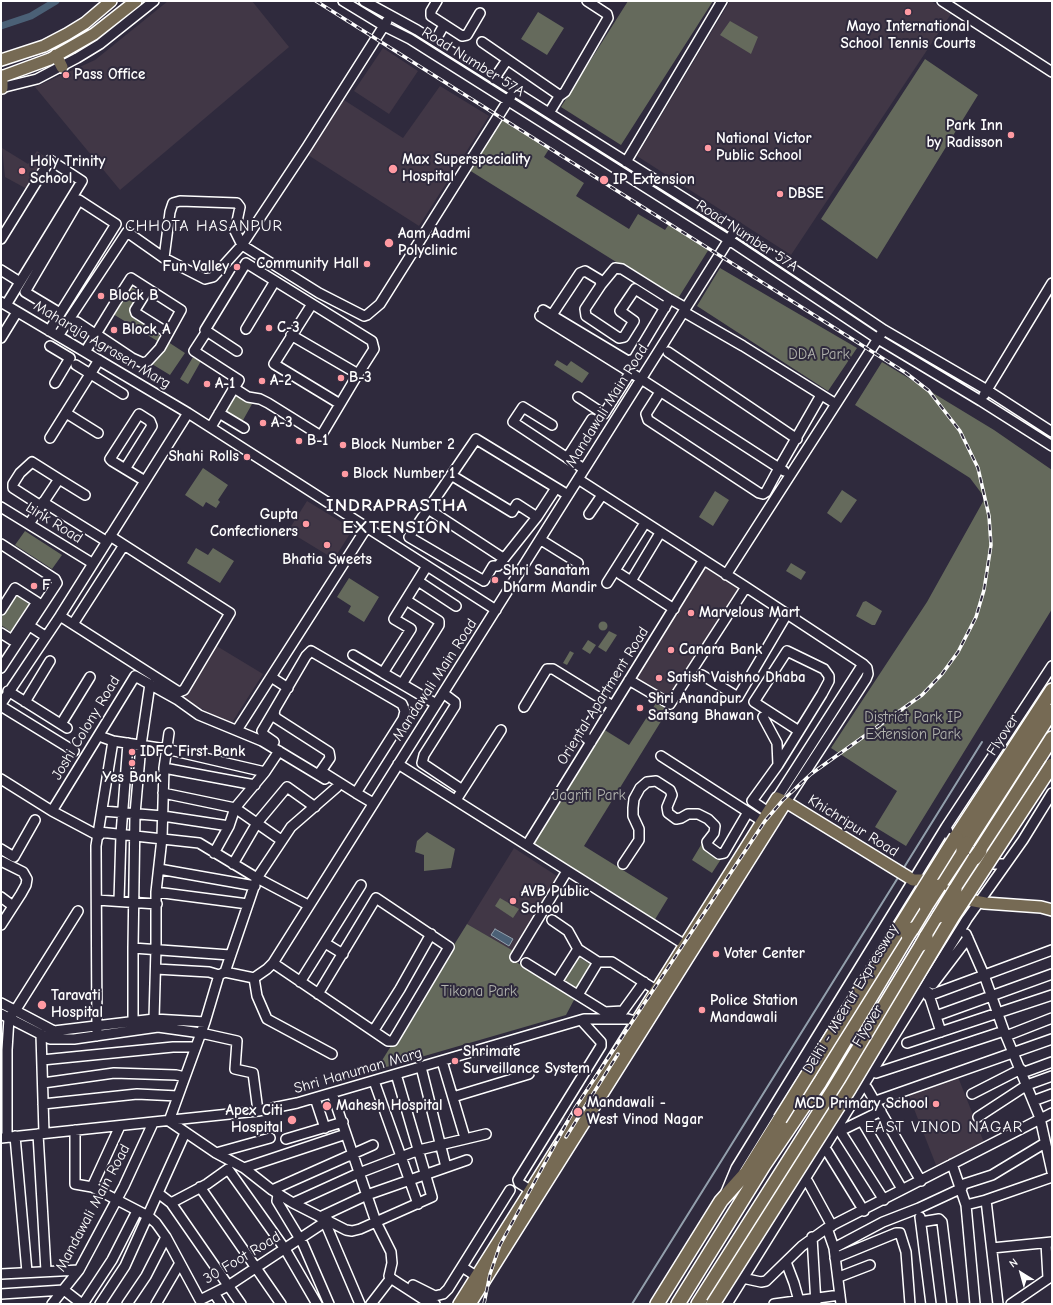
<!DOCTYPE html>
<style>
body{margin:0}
#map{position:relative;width:1053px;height:1305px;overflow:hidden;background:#2f2a3d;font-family:"Comic Neue",sans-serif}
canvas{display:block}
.frame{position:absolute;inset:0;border:2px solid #fff;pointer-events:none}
.north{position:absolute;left:1001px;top:1253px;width:40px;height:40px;-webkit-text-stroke:3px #2f2a3d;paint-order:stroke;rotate:323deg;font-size:11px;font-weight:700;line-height:16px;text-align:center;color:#fff}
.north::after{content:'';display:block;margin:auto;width:14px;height:18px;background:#fff;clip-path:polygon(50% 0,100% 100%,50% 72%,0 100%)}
</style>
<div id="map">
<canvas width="1053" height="1305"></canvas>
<div class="frame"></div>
<div class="north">N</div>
</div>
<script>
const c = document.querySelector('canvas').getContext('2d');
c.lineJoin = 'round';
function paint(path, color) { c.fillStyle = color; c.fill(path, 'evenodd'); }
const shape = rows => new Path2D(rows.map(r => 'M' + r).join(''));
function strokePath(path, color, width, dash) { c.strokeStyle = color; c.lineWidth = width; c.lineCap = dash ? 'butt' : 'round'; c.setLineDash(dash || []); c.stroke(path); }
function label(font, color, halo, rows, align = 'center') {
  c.font = font + ' "Comic Neue",sans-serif'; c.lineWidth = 4; c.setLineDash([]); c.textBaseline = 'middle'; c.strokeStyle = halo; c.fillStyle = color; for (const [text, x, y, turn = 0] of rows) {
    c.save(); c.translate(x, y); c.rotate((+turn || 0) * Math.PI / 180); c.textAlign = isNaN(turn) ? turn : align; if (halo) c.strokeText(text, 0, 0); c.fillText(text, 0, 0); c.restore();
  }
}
const built = shape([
 [168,1,252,1,289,47,120,190,35,87,95,60],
 [730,1,931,1,951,14,791,255,637,156],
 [383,48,418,71,389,114,354,91],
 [440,86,489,116,419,226,308,155,344,100,403,138],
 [2,148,28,164,37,151,47,158,27,189,5,177],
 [307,501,353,529,334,559,288,531],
 [704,567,746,594,674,708,667,706,632,682],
 [215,645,263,674,231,724,181,698],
 [514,848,560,878,513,951,467,924],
 [956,1072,985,1145,936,1165,907,1091]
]);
const green = shape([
 [628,1,713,1,621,145,561,107],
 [538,12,564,28,547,55,521,39],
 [730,21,758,37,751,54,720,35],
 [925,59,978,95,877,259,821,219],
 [501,119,549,149,544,157,584,183,576,196,629,229,638,214,665,230,669,224,709,249,677,300,469,170],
 [720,268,857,348,828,391,697,306],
 [131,287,143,294,133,311,163,329,159,336,185,353,170,375,147,361,159,342,113,314],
 [193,357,201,361,188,384,180,379],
 [557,360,567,366,571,361,589,373,582,383,554,365],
 [882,362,994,430,1052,470,1052,609,906,846,875,827,897,791,831,748,927,602,985,498,970,478,855,405],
 [234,393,252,404,242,422,223,411],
 [203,468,228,485,218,500,220,502,216,508,206,502,203,507,185,495],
 [842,490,857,500,841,523,827,513],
 [715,491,729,500,713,526,699,517],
 [25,531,62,555,52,569,15,545],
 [196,548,208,555,213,548,234,561,220,583,187,563],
 [791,563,806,572,801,580,786,571],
 [349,578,379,597,364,622,348,612,351,606,337,597],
 [16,595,30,605,11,632,1,625,1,618],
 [866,601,882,611,875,625,872,625,856,616,863,602],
 '598.5 626a4.5 4.5 0 1 1 9 0a4.5 4.5 0 1 1-9 0Z',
 [609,631,617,635,606,652,598,647],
 [588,640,596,645,590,654,582,649],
 [570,651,574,653,567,665,563,663],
 [656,703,668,710,584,846,668,898,654,921,531,845,603,729,629,745],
 [427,832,455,849,451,868,424,871,424,855,415,852,417,841],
 [704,840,725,853,712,873,692,860],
 [500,898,519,909,513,918,495,906],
 [467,924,517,953,513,960,575,998,566,1015,376,1070],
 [577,956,593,966,578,989,563,979]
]);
const water = shape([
 [495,929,513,939,509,946,491,935,495,929]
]);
const stream = shape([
 [903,869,982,742],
 [632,1304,899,876]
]);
const canal = shape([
 [1,26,31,16,56,1]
]);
const minorTunnel = shape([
 [556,1117,570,1126]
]);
const minor = shape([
 [343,1,384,26,410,39,729,240,878,339,981,401,1052,446],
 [364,1,417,30,735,230,884,330,987,390,1052,432],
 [437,1,431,11,431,16,462,36,467,35,480,13],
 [942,1,1052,72],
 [435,41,444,25],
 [482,42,559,95,561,95,565,92,608,18,607,14,587,1],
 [494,79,507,60],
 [1,88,37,79,77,58,100,44,154,1],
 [549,113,560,95],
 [626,162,722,1],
 [1,239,50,160,82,181,6,305],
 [164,258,170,212,173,203,180,201,237,203,240,207,235,231,242,245,319,293,364,316,367,315,380,304,511,96],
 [1,270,20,282],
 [601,285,615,268,622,269,670,299],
 [148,289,135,310,136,313,168,333],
 [1,302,188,413,496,610],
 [312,304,274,364,340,404],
 [543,310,628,361,634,359,670,299,686,308],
 [684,312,743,346,836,404],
 [552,315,580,273,585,271,600,280,601,285,585,309,586,316,619,338,624,337,634,321,620,311,635,289,665,308],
 [540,316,641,379,779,468,766,492,763,494,759,493,648,420,646,414,660,392],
 [77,322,92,332,96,334,132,358,143,363,148,361,160,348,181,310,131,278,115,303,96,334,85,352],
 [246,329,275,281],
 [49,331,116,224,79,200,25,292,60,313],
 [207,331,194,351,239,380,234,388],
 [58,336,127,232,164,258,205,279,213,277,242,245,307,147,387,21],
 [1,338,17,312],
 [50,346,70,358,55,383],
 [237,351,205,330,246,263,372,341,374,349,358,374],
 [668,352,797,439],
 [76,365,123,394],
 [984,395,1052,283],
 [578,397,604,414,630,373],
 [66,413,98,433],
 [219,413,244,428],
 [552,425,523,407,513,422,584,469],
 [211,427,234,388,248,397,260,399,268,403,321,436,358,374,291,335],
 [50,438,99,360],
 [567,458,592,419],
 [125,469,152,426,150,421,139,414,110,459,112,461,145,481],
 [784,471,779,468,821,395],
 [451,475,512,512,517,504,537,517],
 [578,479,746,587,863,664,867,668,868,674,866,679,786,802],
 [556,488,537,517,498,566,493,566,484,581,409,537,476,439,568,495],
 [43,502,106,541],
 [41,506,13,488,13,484,20,473,32,462,59,479],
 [1,507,92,563],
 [428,509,503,558],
 [589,514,602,495],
 [29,524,59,479,85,495],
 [541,540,578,563],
 [1,544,55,579,57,583,1,668],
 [620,574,674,609],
 [726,575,881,334],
 [418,581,456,606],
 [631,581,660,533],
 [607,583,645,523],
 [406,600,439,621,439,625,402,684,436,704],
 [1,610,15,588,37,602,12,640,1,633],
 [60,616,179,692,184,690,230,613,110,536],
 [25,623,45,636],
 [73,624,124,545],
 [353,655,383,673],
 [702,675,738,697,787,614],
 [271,677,288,688],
 [629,680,670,704,746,587],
 [402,684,383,673,411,629,394,619,427,566],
 [8,691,67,728],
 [443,693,455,702,455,706,424,755,422,763,458,787],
 [25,702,50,661],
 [1,704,60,616,188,413],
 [1,706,74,751],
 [524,707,547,669,553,669,613,706],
 [763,717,777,743,778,765],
 [61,724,90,677],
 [237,730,367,527],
 [99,736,113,741,166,749,265,772],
 [274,742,264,735,262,731,275,709],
 [591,742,585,737,585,732,604,700],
 [661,756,762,821],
 [398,764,690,948],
 [164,768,255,785],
 [1,779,52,811,99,836],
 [163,793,235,808,281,840],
 [356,793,321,771,330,758,329,752,276,718,274,714,275,709,306,656,311,651,402,704,405,711,403,719,356,793,373,803],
 [777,798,863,664],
 [456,800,501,730],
 [52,811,135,676,178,700,199,715,262,741,325,779],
 [103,811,163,816,229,826],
 [768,812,752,801,778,765,822,694,829,681,829,676,824,669,787,651,754,702,799,731],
 [946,827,950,837,993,864,1006,864],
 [99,832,199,843,257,878,308,905],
 [527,845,703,561],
 [1,849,14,857,35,820],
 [214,853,229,826,235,808,265,772,279,751],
 [1,861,23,872,27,879,26,885,21,894,1,925],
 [233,864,257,823,287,787,315,807],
 [623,864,639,840,639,829,633,816,633,808,634,799,640,788,647,782,656,781,670,790,672,795,667,807,668,813,676,819,681,818,688,814,698,814,708,819,715,826,714,833,707,842,708,846,719,854,724,853,748,812],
 [159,869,255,886],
 [156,892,248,904],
 [1,897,13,906],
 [97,900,157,904],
 [119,901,121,834,128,743],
 [552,920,568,931,578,949,598,962,612,962,656,990],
 [966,934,984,975,1004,1031,1040,1118,1052,1172],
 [325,943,343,954],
 [133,948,230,955],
 [515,957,567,871],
 [273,963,388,1041,393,1041,449,947,376,898,318,994],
 [526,963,605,1012,623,1011,644,982],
 [156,969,209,972,219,975],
 [225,972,257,878,291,827,337,787],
 [254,978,257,996,267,1019,332,1054],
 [300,982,361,885],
 [557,982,578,949],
 [933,984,968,938],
 [928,992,941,1032],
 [578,995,598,962],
 [928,996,1052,950],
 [1,1003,54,1031,154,1019,205,1022],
 [1,1014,50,1039,74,1039,158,1027,201,1033,237,1041,235,1069,253,1073,258,1111],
 [936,1016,1052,974],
 [154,1019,156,948,156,892,162,838,164,768,169,733],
 [136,1030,133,1022,133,948,135,814,141,745,150,684],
 [374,1030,400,989,431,934],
 [41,1034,44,1133],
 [97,1036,96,846,113,741],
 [1006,1036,1052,1018],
 [907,1043,1052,995],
 [42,1060,173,1047,196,1047],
 [442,1061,465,1138],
 [421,1067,446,1167],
 [876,1073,1004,1031],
 [1022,1073,1052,1062],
 [396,1074,432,1197,360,1229,352,1231,346,1230,293,1203,272,1190,244,1168,216,1153,169,1121,205,1022,219,975,225,972,254,978,267,969,273,963,735,230],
 [374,1081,418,1204],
 [43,1083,114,1073,176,1075,185,1077],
 [867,1088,921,1181],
 [332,1093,376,1222,391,1252,392,1263,389,1276,392,1279,426,1301,435,1304],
 [972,1094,1021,1069],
 [453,1097,529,1074],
 [315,1098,325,1128],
 [876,1101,1052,1039],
 [1033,1101,1052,1094],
 [43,1104,137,1094,178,1096],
 [881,1111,840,1131,884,1200],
 [978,1117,1027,1085,1052,1076],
 [862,1121,902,1189],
 [75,1130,75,1184,92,1187,148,1216,156,1223,166,1237,200,1300,228,1286,328,1220],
 [38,1134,46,1271],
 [15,1136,27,1272],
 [7,1137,7,1050,9,1018,15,1011,78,911],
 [1,1138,258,1111,297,1103,584,1019,628,1019,642,1023],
 [286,1139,343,1122],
 [827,1151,864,1211],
 [216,1153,270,1138],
 [952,1164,966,1205,975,1304],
 [244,1168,346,1134],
 [808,1182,832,1226],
 [961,1185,992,1175,1045,1143],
 [92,1187,120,1126],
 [200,1187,281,1304],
 [272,1190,373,1145],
 [530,1190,519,1183,518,1180,601,1046,601,1042,581,1020],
 [726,1192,736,1168,946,827,1052,666],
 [158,1193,171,1203,241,1304],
 [278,1194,277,1201,303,1244,329,1304],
 [171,1203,207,1184,228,1169,285,1249,317,1304],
 [293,1203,359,1173,419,1150,486,1134],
 [966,1205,986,1200],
 [320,1217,367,1195,467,1160],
 [920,1217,931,1304],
 [325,1222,360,1304],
 [921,1222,939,1219,942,1222,952,1304],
 [827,1228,834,1248,841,1304],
 [812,1237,816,1304],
 [1046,1243,1048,1278],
 [834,1248,883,1222,919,1208,962,1188],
 [992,1248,1052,1242],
 [835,1258,896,1233,900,1233,906,1252,910,1304],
 [786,1262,794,1283,799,1301],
 [462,1267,476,1276],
 [1,1274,79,1270],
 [839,1277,870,1265],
 [747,1279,761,1282,766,1281,802,1246,827,1228,1052,1113],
 [413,1285,435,1296,443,1294,448,1289,510,1190],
 [214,1293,221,1304],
 [1,1294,64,1290,82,1304],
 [52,1304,79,1270,124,1186,153,1123],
 [83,1304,112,1260,137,1211],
 [100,1304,125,1266,185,1133],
 [127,1304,146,1276,166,1237],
 [156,1304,180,1263],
 [371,1304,391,1278],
 [727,1304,967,919,1023,840,1052,793],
 [774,1304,840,1295],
 [998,1304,986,1200,1052,1177],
 [1011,1304,1052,1276]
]);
const major = shape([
 [56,55,62,67],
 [1,60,44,46,67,34,85,23,111,1],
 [2,76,2,88],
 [1,77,50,59,73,46,94,34,136,1],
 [459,1304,777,798,786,802,913,880,923,880,964,899,985,903,1041,907,1052,910],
 [470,1304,786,802]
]);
const highway = shape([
 [956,837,1052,690],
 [967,843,1052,711],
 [980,851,1052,738],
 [939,886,963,850],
 [955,890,975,858],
 [912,929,926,906],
 [926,937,939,916],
 [657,1304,721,1201,747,1172,780,1119],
 [678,1304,764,1165,820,1082,908,935],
 [698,1304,834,1089,922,944]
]);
const rail = shape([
 [316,1,906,373,929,391,960,431,978,468,989,516,991,545,984,590,976,617,958,652,942,674,922,695,811,774,783,800,765,821,575,1108,500,1245,490,1274,484,1304],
 [566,1137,618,1054]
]);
const highwayBridge = shape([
 [963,850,967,843],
 [975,858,980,851],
 [926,906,939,886],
 [939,916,955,890],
 [908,935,912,929],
 [922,944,926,937],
 [780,1119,956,837],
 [713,1304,850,1088,953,916,1052,765]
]);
const markers = [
 [908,12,4,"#ff9aa2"],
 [66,75,4,"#ff9aa2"],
 [1011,135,4,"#ff9aa2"],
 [708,148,4,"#ff9aa2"],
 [393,169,5,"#ff9aa2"],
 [22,171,4,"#ff9aa2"],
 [604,180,5,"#ff9aa2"],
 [780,194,4,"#ff9aa2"],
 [389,243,5,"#ff9aa2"],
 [367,264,4,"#ff9aa2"],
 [237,267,4,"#ff9aa2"],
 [101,296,4,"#ff9aa2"],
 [269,328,4,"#ff9aa2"],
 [114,330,4,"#ff9aa2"],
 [341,378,4,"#ff9aa2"],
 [262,381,4,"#ff9aa2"],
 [207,384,4,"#ff9aa2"],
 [263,423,4,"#ff9aa2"],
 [299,441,4,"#ff9aa2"],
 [343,445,4,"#ff9aa2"],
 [247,457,4,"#ff9aa2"],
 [345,474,4,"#ff9aa2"],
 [306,524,4,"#ff9aa2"],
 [327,545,4,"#ff9aa2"],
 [495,580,4,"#ff9aa2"],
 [34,586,4,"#ff9aa2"],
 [691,613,4,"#ff9aa2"],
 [671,650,4,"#ff9aa2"],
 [659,678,4,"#ff9aa2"],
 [640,708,4,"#ff9aa2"],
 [132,752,4,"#ff9aa2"],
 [132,763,4,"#ff9aa2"],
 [513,901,4,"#ff9aa2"],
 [716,954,4,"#ff9aa2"],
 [42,1005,5,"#ff9aa2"],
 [702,1010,4,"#ff9aa2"],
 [455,1061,4,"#ff9aa2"],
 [936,1104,4,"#ff9aa2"],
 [327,1106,5,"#ff9aa2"],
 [578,1112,5,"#ff9aa2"],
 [292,1120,5,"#ff9aa2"]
];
const poiNames = [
 ["Mayo International",908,27,"center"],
 ["School Tennis Courts",908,44,"center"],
 ["Pass Office",74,75],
 ["Park Inn",1003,126,"right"],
 ["by Radisson",1003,143,"right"],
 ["National Victor",716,139],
 ["Public School",716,156],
 ["Max Superspeciality",402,160],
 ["Hospital",402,177],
 ["Holy Trinity",30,162],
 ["School",30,179],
 ["IP Extension",613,180],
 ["DBSE",788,194],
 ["Aam Aadmi",398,234],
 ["Polyclinic",398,251],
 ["Community Hall",359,264,"right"],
 ["Fun Valley",229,267,"right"],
 ["Block B",109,296],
 ["C-3",277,328],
 ["Block A",122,330],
 ["B-3",349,378],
 ["A-2",270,381],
 ["A-1",215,384],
 ["A-3",271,423],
 ["B-1",307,441],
 ["Block Number 2",351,445],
 ["Shahi Rolls",239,457,"right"],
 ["Block Number 1",353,474],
 ["Gupta",298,515,"right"],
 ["Confectioners",298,532,"right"],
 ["Bhatia Sweets",327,560,"center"],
 ["Shri Sanatam",503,571],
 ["Dharm Mandir",503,588],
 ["F",42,586],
 ["Marvelous Mart",699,613],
 ["Canara Bank",679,650],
 ["Satish Vaishno Dhaba",667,678],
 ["Shri Anandpur",648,699],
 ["Satsang Bhawan",648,716],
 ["IDFC First Bank",140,752],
 ["Yes Bank",132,778,"center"],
 ["AVB Public",521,892],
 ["School",521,909],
 ["Voter Center",724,954],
 ["Taravati",51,996],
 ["Hospital",51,1013],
 ["Police Station",710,1001],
 ["Mandawali",710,1018],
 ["Shrimate",463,1052],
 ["Surveillance System",463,1069],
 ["Mandawali -",587,1103],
 ["West Vinod Nagar",587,1120],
 ["MCD Primary School",928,1104,"right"],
 ["Mahesh Hospital",336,1106],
 ["Apex Citi",283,1111,"right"],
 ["Hospital",283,1128,"right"]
];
const streetNames = [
 ["Road Number 57A",473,62,32],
 ["Road Number 57A",747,236,33],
 ["Maharaja Agrasen Marg",102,345,31],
 ["Mandawali Main Road",607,406,-58],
 ["Link Road",54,523,32],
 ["Mandawali Main Road",435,680,-57],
 ["Oriental Apartment Road",603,696,-58],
 ["Joshi Colony Road",86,728,-59],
 ["Flyover",1003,735,-57],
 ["Khichripur Road",853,826,32],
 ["Delhi - Meerut Expressway",851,999,-59],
 ["Flyover",868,1026,-59],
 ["Shri Hanuman Marg",358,1071,-16],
 ["Mandawali Main Road",93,1208,-62],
 ["30 Foot Road",242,1258,-31]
];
const parkNames = [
 ["DDA Park",819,355],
 ["District Park IP",913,718],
 ["Extension Park",913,735],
 ["Jagriti Park",589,796],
 ["Tikona Park",479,992]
];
const neighbourhoodNames = [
 ["CHHOTA HASANPUR",204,226],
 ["EAST VINOD NAGAR",944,1127]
];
const districtNames = [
 ["INDRAPRASTHA",397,506],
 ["EXTENSION",397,528]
];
paint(built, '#413746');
paint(green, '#656a5c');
paint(water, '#4b6076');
strokePath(water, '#93a0ad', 1);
strokePath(stream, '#93a0ad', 2);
strokePath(canal, '#4b6076', 7);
strokePath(minorTunnel, '#443f50', 9, [9, 4.5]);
strokePath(minor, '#fff', 12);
strokePath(major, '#fff', 14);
strokePath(highway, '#fff', 16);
strokePath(minor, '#2f2a3d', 9);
strokePath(major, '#766a54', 11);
strokePath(highway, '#766a54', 13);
strokePath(rail, '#fff', 3.5);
strokePath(rail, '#2f2a3d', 2, [6]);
strokePath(highwayBridge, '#fff', 16, []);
strokePath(highwayBridge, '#766a54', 13);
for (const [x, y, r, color] of markers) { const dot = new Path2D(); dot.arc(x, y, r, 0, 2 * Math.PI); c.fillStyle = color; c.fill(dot); strokePath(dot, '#2f2a3d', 1.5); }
label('bold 15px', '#fff', '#2f2a3d', poiNames, 'left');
label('15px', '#fff', '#2f2a3d', streetNames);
label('15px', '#b2b4ae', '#2f2a3d', parkNames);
c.letterSpacing = '1px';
label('16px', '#fff', '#2f2a3d', neighbourhoodNames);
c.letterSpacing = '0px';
c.letterSpacing = '1px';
label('bold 19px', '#fff', '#2f2a3d', districtNames);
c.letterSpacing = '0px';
</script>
